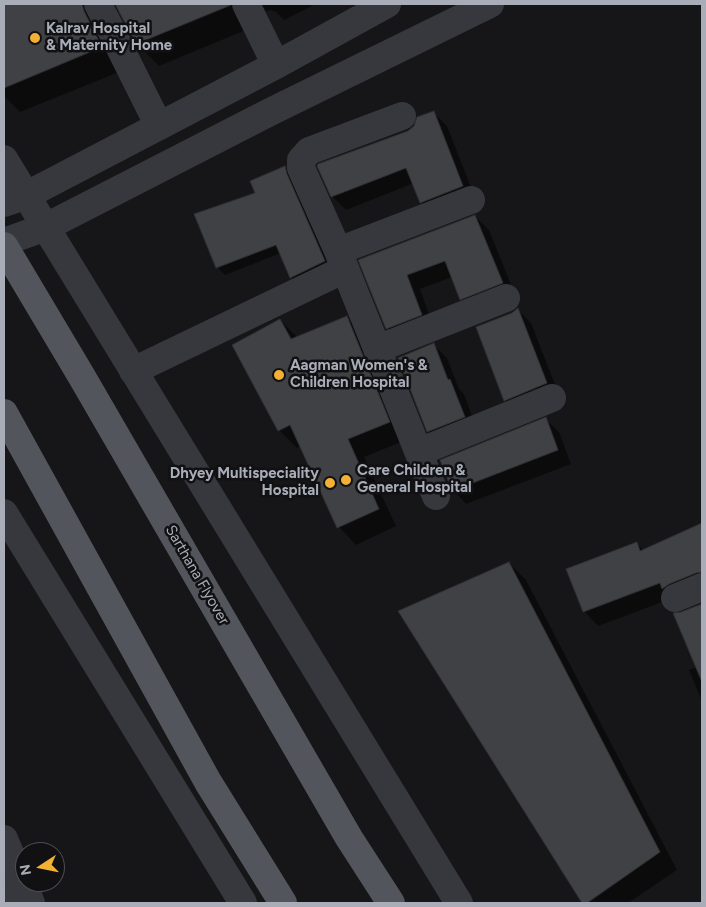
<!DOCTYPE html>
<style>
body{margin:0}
#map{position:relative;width:706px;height:907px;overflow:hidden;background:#161618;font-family:Figtree,sans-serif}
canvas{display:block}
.frame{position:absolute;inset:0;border:5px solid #a8adb8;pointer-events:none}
.north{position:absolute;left:15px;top:842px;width:50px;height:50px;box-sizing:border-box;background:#111113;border:1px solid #4d4f55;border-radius:50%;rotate:259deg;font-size:14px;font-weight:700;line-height:20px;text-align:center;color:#a8adb8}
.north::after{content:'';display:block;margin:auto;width:18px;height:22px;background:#f2b134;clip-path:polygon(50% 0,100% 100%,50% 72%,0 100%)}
</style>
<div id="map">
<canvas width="706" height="907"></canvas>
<div class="frame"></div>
<div class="north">N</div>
</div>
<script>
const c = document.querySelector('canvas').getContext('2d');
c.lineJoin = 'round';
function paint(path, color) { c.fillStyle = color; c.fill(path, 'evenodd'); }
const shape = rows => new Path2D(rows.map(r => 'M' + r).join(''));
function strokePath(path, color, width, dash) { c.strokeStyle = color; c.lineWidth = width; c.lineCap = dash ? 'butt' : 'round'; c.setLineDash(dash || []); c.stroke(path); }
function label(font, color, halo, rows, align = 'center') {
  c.font = font + ' Figtree,sans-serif'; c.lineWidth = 5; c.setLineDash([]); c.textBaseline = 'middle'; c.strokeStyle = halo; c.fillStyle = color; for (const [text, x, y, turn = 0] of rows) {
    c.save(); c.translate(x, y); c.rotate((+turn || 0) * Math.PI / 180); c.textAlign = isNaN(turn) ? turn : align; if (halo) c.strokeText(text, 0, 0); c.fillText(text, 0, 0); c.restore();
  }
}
const shadow = shape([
 [4,4,316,4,284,20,276,12,271,10,262,12,253,27,159,66,137,44,120,11,114,12,124,70,20,112,4,96],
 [434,113,447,126,476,200,434,216,421,202,414,183,346,210,332,196,408,132],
 [285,168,293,175,332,269,298,285,291,277,281,253,225,275,217,267,257,194],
 [475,216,489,230,516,297,474,312,461,299,452,277,420,289,434,328,401,342,387,328,360,261],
 [518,310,531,323,560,397,519,413,505,400,512,314],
 [347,318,365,335,406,440,364,457,396,526,356,545,339,527,300,446,297,448,279,430,280,320,298,338],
 [434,345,447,358,459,389,464,394,477,430,442,445,428,431],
 [545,419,559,432,571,464,466,504,453,490],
 [702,524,702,590,673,598,598,626,584,611,636,543,644,551],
 [509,563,526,580,677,870,628,903,584,903,400,612],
 [702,605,702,701,689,670,697,667,681,614]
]);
const building = shape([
 [4,4,82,4,84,11,102,47,4,88,4,4],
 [115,4,230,4,231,5,136,44,115,4],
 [434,111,463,186,420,203,406,168,331,197,317,166,318,164,408,131,414,126,417,117,434,111],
 [285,166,287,174,325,261,290,278,276,245,216,268,194,214,255,193,250,181,285,166],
 [475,215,503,283,460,300,445,261,407,275,422,315,386,329,358,260,475,215],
 [518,308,547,383,504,401,476,327,512,313,518,308],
 [347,316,390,422,348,439,379,509,337,528,290,425,278,431,232,345,280,319,291,339,347,316],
 [434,343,448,380,450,379,465,417,427,432,398,358,434,343],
 [546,417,558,450,452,491,440,460,546,417],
 [702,523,702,572,696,573,669,584,662,589,660,583,583,612,566,569,637,542,640,551,702,523],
 [509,562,660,852,587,903,582,903,398,611,509,562],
 [702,604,702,682,673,613,681,612,702,604]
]);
const service = shape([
 [4,878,14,903]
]);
const minor = shape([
 [98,4,159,126],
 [246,4,276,65],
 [402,116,309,151,301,160,301,168,338,251,436,496],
 [338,251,471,200],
 [377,349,506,298],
 [133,371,345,269],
 [419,452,552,398],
 [675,598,702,587],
 [4,839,31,903]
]);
const tertiary = shape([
 [4,159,459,903],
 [4,203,27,195,276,65,387,4],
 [4,242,46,227,270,112,490,4],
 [4,513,243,903]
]);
const primary = shape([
 [4,246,82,377,349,838,391,903],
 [4,413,208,782,283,903]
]);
const markers = [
 [35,38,6,"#f2b134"],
 [279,375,6,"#f2b134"],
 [346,480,6,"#f2b134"],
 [330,483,6,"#f2b134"]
];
const poiNames = [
 ["Kalrav Hospital",46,29],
 ["& Maternity Home",46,46],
 ["Aagman Women's &",290,366],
 ["Children Hospital",290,383],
 ["Care Children &",357,471],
 ["General Hospital",357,488],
 ["Dhyey Multispeciality",319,474,"right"],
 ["Hospital",319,491,"right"]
];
const streetNames = [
 ["Sarthana Flyover",197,575,60]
];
paint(shadow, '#0007');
paint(building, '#404145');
strokePath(building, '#303034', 1);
strokePath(service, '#37383d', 15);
strokePath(minor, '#37383d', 28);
strokePath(tertiary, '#37383d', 28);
strokePath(primary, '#53555c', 28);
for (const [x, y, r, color] of markers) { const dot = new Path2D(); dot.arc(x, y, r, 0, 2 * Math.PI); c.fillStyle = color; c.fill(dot); strokePath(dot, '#111113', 2); }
label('bold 15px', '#a8adb8', '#111113', poiNames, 'left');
label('15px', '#a8adb8', '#111113', streetNames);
</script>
